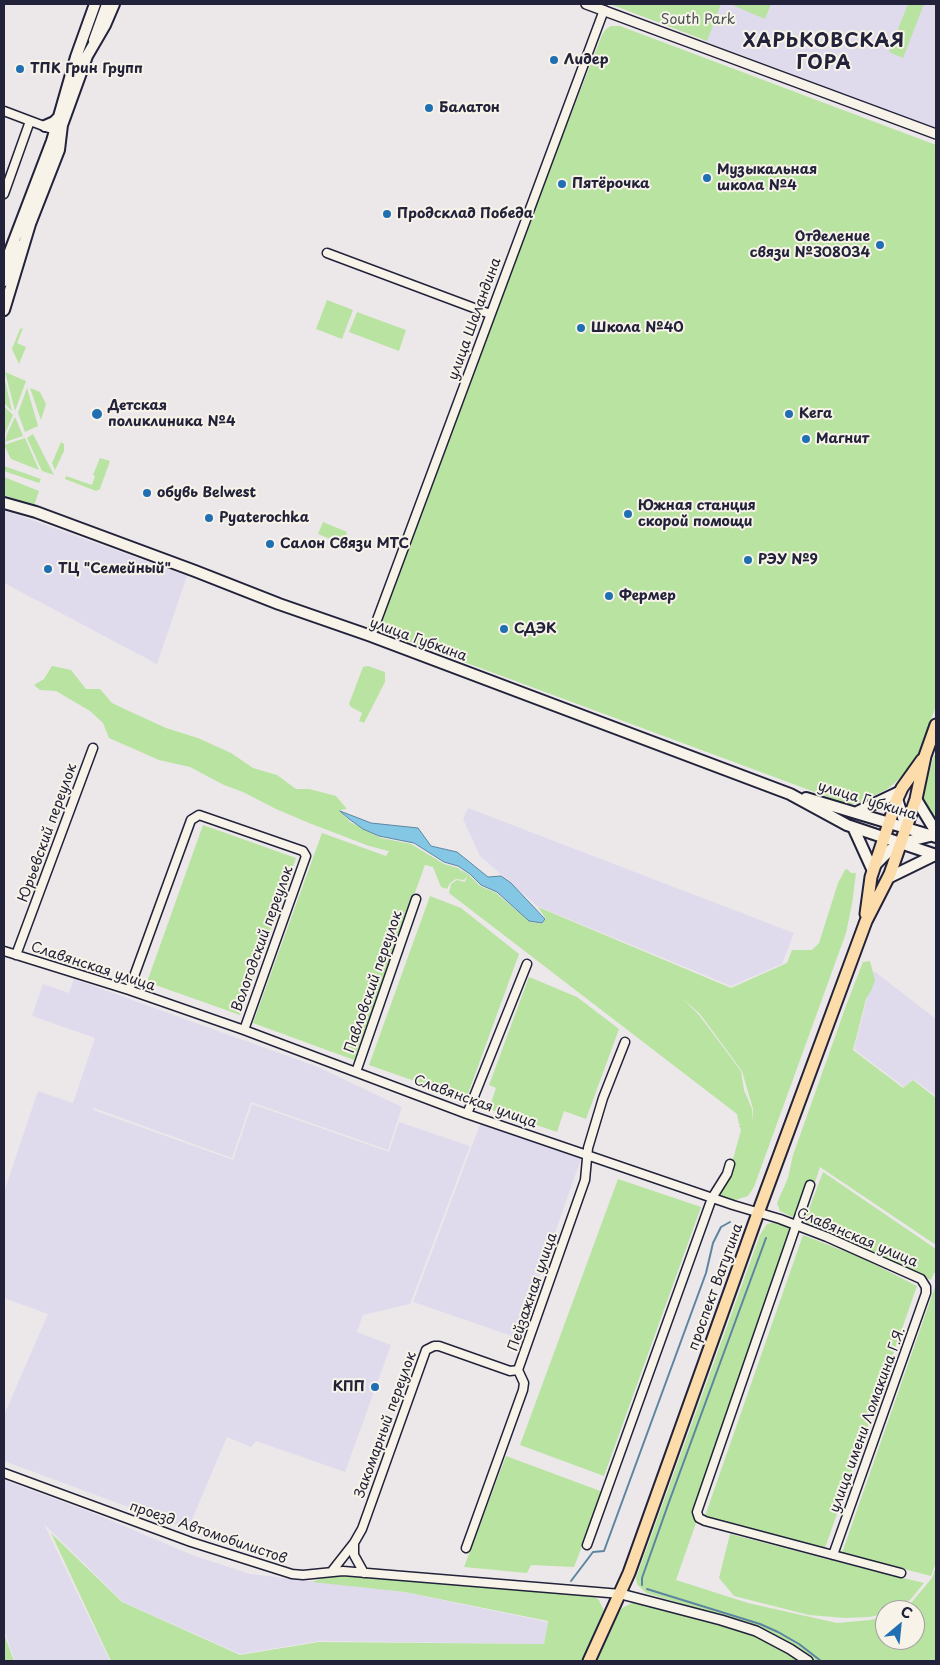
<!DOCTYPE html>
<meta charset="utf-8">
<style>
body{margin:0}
#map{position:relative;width:940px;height:1665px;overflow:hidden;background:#ece8ea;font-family:"Playpen Sans",sans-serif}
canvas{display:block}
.frame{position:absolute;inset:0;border:5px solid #22223b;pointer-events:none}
.north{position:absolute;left:875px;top:1600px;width:50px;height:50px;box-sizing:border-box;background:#f7f3e8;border:1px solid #a29fa3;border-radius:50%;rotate:28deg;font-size:14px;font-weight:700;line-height:20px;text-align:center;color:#22223b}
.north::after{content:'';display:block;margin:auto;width:18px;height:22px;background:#1f6fb2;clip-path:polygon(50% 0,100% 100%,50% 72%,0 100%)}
</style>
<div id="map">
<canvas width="940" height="1665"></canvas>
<div class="frame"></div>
<div class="north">С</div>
</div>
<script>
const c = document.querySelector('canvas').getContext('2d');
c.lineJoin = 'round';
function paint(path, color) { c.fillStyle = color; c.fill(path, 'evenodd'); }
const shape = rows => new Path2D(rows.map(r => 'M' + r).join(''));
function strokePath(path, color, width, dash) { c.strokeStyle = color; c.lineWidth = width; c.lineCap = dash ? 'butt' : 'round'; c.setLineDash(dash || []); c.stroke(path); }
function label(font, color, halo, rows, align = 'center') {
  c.font = font + ' "Playpen Sans",sans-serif'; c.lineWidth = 4; c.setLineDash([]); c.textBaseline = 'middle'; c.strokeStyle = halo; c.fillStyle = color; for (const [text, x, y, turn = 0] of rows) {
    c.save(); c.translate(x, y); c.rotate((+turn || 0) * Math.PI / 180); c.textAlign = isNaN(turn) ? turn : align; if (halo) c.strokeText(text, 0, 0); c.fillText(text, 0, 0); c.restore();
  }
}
const built = shape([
 [717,4,936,4,936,128,702,40],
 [4,510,187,576,157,664,4,583],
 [468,808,794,933,782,964,731,986,537,906,480,856,463,819],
 [874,971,936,1019,936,1096,913,1079,904,1087,854,1049],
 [74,979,318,1067,402,1107,388,1150,251,1102,232,1158,94,1108,93,1110,233,1160,252,1104,389,1152,399,1122,470,1146,410,1304,363,1315,357,1332,391,1345,345,1472,256,1441,251,1447,227,1437,188,1529,4,1461,4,1415,48,1314,4,1298,4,1192,38,1091,73,1103,95,1038,32,1016,43,984,69,993],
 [481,1122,581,1159,518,1338,413,1302],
 [4,1480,93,1513,192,1555,250,1574,404,1592,547,1622,544,1644,319,1641,240,1654,123,1602,44,1524,110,1661,15,1661,4,1630]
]);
const green = shape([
 [610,4,721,4,707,41],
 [730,4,771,4,765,19],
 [908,4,924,4,903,58,889,52],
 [611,26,620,26,936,145,936,706,918,755,907,772,889,788,858,804,847,804,386,633,381,628,380,623,539,196,602,35,606,29],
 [327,300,353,310,342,339,316,329],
 [357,312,406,330,399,351,349,332],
 [23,328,17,343,26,347,19,364,12,349,20,329],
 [5,372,26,381,15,411],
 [4,376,12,411,4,403],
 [27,388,38,426,25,432,18,413],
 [30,388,40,392,46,404,41,420],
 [4,406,13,415,4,436],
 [15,417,23,436,5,442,7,434],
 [33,434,54,475,42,471,27,438],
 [25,438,39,470,11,459,4,445],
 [61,442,64,444,64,451,55,470,52,463],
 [100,458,110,461,100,489,96,491,65,479,66,476,92,485,95,476,93,475],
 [4,466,41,479,39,483,4,471],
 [4,477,39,491,34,506,4,495],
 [323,522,347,532,343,544,318,534],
 [52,666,71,670,86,689,100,689,112,703,131,712,166,728,198,738,231,753,253,768,277,775,296,789,309,789,336,796,347,809,339,810,350,822,381,838,411,844,444,864,458,868,465,875,460,869,469,875,480,886,496,893,530,922,542,924,546,919,538,907,731,988,787,963,792,950,812,950,819,943,838,883,845,870,847,869,851,873,856,873,852,904,846,933,754,1187,748,1196,732,1201,716,1195,729,1174,741,1130,739,1125,742,1124,739,1124,737,1114,449,893,451,884,457,880,465,882,467,876,464,880,456,879,450,883,447,889,441,887,433,867,425,865,354,1060,253,1023,322,833,386,856,389,851,392,852,369,846,309,823,276,809,243,792,224,785,190,767,159,760,109,738,103,723,90,711,56,691,40,690,34,685,44,679],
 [683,999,700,1014,742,1071,753,1109,752,1123,752,1109,744,1090,741,1071,699,1015],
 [368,666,385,672,385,682,364,723,359,721,362,713,351,707,349,704,363,667],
 [934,755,936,756,936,824,921,797],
 [203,825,296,858,240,1015,147,982],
 [430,896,461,908,519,954,466,1099,369,1065],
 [870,961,875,980,871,991,866,999,853,1050,903,1088,913,1080,936,1098,936,1245,820,1167,802,1222,780,1211,777,1203,788,1178,793,1155,847,1003,863,962],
 [529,977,577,997,619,1029,586,1119,564,1111,557,1132,489,1109,496,1088,489,1085],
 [823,1172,936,1249,936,1274,934,1273,931,1280,804,1222],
 [618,1179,701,1207,604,1476,520,1445],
 [776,1222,798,1232,676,1580,748,1603,837,1623,870,1620,885,1616,885,1640,915,1640,915,1610,898,1610,911,1603,932,1578,936,1566,936,1661,814,1661,793,1646,722,1616,646,1593,637,1584,636,1578,760,1235,767,1224],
 [803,1235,862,1258,917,1286,825,1548,705,1516],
 [936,1284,936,1562,931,1576,842,1553],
 [506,1456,603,1492,574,1567,531,1565,527,1573,464,1567],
 [51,1533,122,1602,240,1655,319,1642,544,1644,548,1621,405,1592,312,1582,322,1578,337,1576,368,1578,591,1595,599,1600,604,1611,596,1634,582,1661,111,1661],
 [730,1534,858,1567,924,1583,910,1600,893,1610,885,1610,885,1614,869,1617,845,1618,809,1615,734,1596,719,1578],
 [634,1602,640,1602,754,1635,800,1661,596,1661,618,1615,622,1608],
 [4,1634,14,1661,4,1661]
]);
const water = shape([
 [340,811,371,823,418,828,431,846,457,852,488,877,501,876,511,883,545,919,542,923,529,921,497,892,481,885,470,874,458,866,444,862,414,843,379,836,363,829,349,819,340,811]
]);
const stream = shape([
 [571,1581,593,1552,604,1551,706,1273,713,1243,721,1227,730,1222],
 [642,1585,642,1578,669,1502,766,1238],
 [647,1589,760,1624,778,1632,799,1644,821,1661]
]);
const minor = shape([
 [93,40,106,4],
 [4,111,49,128],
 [4,194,30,121],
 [327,253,490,314],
 [4,282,20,245],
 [371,636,604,10],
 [4,951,129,990,244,1030,467,1114,733,1205,780,1219,827,1237,921,1279,926,1287,926,1293,833,1555],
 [16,955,93,748],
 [129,990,191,820,199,815,303,851,306,856,244,1030],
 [356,1072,416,899],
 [467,1114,527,964],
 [810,1185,697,1512,699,1518,705,1521,901,1573],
 [4,1473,191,1542,292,1574,303,1575,343,1571,621,1594],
 [354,1543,354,1555,364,1573],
 [587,1545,712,1198,727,1174,730,1164],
 [466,1548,523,1390,524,1383,518,1370,585,1180,588,1148,603,1098,625,1042],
 [332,1571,354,1543,362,1529,426,1350,434,1346,439,1346,510,1371,518,1370]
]);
const tertiary = shape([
 [586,4,936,134],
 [621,1594,721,1620,756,1631,790,1649,808,1661]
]);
const secondary = shape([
 [62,125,87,56,105,25,114,4],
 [45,126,54,122,59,117],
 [4,267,52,141,76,57,95,4],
 [4,310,30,224,59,150,62,125],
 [4,503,36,512,195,571,279,604,371,636,790,794,847,825,936,855],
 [806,798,936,837],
 [897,799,907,830],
 [916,799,936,832],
 [857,812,899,792],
 [853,827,873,871],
 [876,864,890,850,901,843,930,836],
 [888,878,935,855]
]);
const primary = shape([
 [866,914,871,877,897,799,902,788,922,760],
 [589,1661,629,1573,758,1213,866,921,890,874,916,799,925,756,936,725]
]);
const markers = [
 [554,60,5,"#1f6fb2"],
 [20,69,5,"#1f6fb2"],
 [429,108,5,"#1f6fb2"],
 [707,178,5,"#1f6fb2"],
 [562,184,5,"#1f6fb2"],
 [387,214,5,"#1f6fb2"],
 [880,245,5,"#1f6fb2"],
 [581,328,5,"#1f6fb2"],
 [97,414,6,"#1f6fb2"],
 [789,414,5,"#1f6fb2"],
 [806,439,5,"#1f6fb2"],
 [147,493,5,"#1f6fb2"],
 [628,514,5,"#1f6fb2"],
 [209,518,5,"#1f6fb2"],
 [270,544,5,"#1f6fb2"],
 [748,560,5,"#1f6fb2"],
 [48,569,5,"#1f6fb2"],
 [609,596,5,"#1f6fb2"],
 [504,629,5,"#1f6fb2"],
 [375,1387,5,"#1f6fb2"]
];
const parkNames = [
 ["South Park",698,20]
];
const poiNames = [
 ["Лидер",564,60],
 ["ТПК Грин Групп",30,69],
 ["Балатон",439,108],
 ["Музыкальная",717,170],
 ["школа №4",717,186],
 ["Пятёрочка",572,184],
 ["Продсклад Победа",397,214],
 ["Отделение",870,237,"right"],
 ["связи №308034",870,253,"right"],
 ["Школа №40",591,328],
 ["Детская",108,406],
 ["поликлиника №4",108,422],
 ["Кега",799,414],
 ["Магнит",816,439],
 ["обувь Belwest",157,493],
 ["Южная станция",638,506],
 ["скорой помощи",638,522],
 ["Pyaterochka",219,518],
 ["Салон Связи МТС",280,544],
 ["РЭУ №9",758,560],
 ["ТЦ \"Семейный\"",58,569],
 ["Фермер",619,596],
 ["СДЭК",514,629],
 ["КПП",365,1387,"right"]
];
const streetNames = [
 ["улица Шаландина",475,319,-70],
 ["улица Губкина",418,640,20],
 ["улица Губкина",867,801,17],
 ["Юрьевский переулок",48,833,-70],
 ["Вологодский переулок",263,939,-70],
 ["Славянская улица",93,967,18],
 ["Павловский переулок",374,982,-71],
 ["Славянская улица",475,1102,20],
 ["Славянская улица",857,1238,23],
 ["проспект Ватутина",716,1287,-70],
 ["Пейзажная улица",533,1292,-71],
 ["улица имени Ломакина Г.Я.",868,1420,-70],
 ["Закомарный переулок",386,1425,-70],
 ["проезд Автомобилистов",208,1533,19]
];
const districtNames = [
 ["ХАРЬКОВСКАЯ",824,42],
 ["ГОРА",824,64]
];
paint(built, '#dfdbec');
paint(green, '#b8e3a1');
paint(water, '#84c7e5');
strokePath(water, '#5d85a1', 1);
strokePath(stream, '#5d85a1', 2);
strokePath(minor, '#22223b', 11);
strokePath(tertiary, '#22223b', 12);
strokePath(secondary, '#22223b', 14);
strokePath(primary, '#22223b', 15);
strokePath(minor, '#f7f3e8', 8);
strokePath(tertiary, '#f7f3e8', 9);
strokePath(secondary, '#f7f3e8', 10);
strokePath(primary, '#fddcac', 11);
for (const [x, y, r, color] of markers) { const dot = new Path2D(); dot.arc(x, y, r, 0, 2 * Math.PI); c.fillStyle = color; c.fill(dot); strokePath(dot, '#f7f3e8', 2); }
label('14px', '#485254', '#f7f3e8', parkNames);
label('bold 14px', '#22223b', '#f7f3e8', poiNames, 'left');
label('14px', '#22223b', '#f7f3e8', streetNames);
c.letterSpacing = '1px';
label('bold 19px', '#22223b', '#f7f3e8', districtNames);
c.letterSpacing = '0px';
</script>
